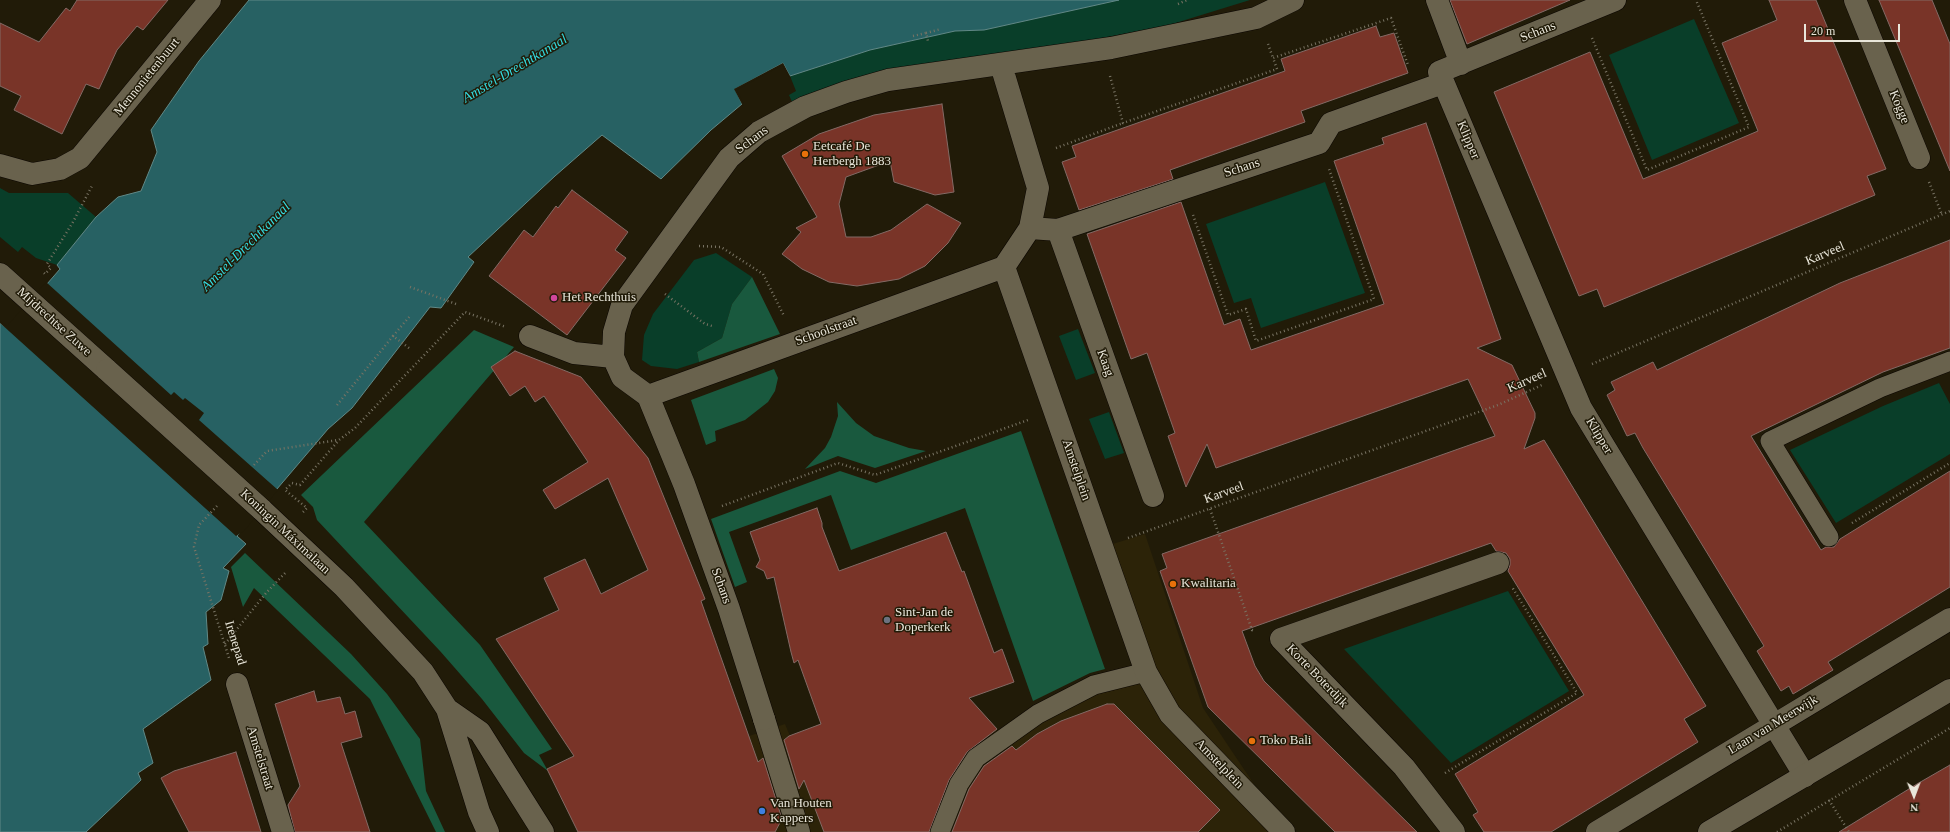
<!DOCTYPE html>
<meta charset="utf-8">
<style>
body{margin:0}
#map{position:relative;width:1950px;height:832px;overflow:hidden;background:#211b08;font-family:Georgia,serif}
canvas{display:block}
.north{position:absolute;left:1894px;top:776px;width:40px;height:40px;-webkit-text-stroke:3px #211b08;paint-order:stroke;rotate:179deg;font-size:11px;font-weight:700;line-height:16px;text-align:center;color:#e9e6da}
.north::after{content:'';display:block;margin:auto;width:14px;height:18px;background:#e9e6da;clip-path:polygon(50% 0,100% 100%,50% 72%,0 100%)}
.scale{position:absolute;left:1804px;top:24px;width:96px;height:18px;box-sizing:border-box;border:2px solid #e9e6da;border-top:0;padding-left:5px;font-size:12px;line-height:14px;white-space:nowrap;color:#e9e6da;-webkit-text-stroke:3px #211b08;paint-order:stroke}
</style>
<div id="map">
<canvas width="1950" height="832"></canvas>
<div class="north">N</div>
<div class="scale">20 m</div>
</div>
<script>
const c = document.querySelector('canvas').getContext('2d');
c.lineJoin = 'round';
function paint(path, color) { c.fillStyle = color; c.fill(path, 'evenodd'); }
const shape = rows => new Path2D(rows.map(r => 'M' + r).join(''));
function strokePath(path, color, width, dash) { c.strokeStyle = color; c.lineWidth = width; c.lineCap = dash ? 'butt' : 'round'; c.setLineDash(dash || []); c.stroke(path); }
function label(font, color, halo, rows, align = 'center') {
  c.font = font + ' Georgia,serif'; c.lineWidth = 3; c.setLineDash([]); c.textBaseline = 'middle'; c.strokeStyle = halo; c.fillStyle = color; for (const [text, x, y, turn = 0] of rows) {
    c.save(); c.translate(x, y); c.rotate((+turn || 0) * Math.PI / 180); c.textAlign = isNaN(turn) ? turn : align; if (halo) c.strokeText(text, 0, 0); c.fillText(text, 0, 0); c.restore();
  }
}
const built = shape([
 [1145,534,1203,708,1286,832,707,832,746,737,785,724,790,736,982,713,1005,738,1039,714,1146,673,1103,547]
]);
const green = shape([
 [1119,0,1250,0,1169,25,1050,48,793,104,789,95,796,91,790,76,870,50,955,31,984,30],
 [1694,19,1739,123,1652,160,1609,55],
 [1325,182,1365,293,1261,328,1251,298,1234,303,1206,224],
 [0,188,9,193,68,193,96,217,57,265,36,258,22,247,18,252,0,237],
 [716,253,752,277,732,304,722,338,697,352,699,362,677,369,651,366,642,360,644,335,653,314,694,260],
 [1078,329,1095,373,1076,380,1059,336],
 [1939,383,1950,404,1950,454,1836,523,1790,450,1883,406],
 [1109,412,1124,453,1105,459,1089,419],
 [1508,591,1569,691,1451,763,1344,649]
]);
const forest = shape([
 [752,277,780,334,699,362,697,352,722,338,732,304],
 [474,330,514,347,364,522,480,645,552,749,539,755,548,771,524,753,482,699,440,651,317,520,313,507,301,495],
 [774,369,778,378,775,391,768,402,745,420,715,431,716,441,706,445,691,400],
 [837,402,856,423,874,436,909,448,926,451,875,468,838,456,805,469,825,448,831,437,838,416],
 [1021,431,1105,669,1090,673,1033,701,965,508,851,550,831,495,729,532,747,582,735,587,711,519,840,471,876,483],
 [245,553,351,654,387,694,420,739,426,791,445,832,436,832,370,699,254,588,243,607,231,567]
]);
const water = shape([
 [249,0,1119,0,984,30,955,31,870,50,790,76,783,63,735,89,742,104,711,130,661,179,602,135,555,176,468,257,474,262,441,308,430,307,352,408,328,429,237,536,246,544,223,568,229,571,221,600,206,612,208,644,203,647,211,680,143,729,153,763,138,773,141,780,86,832,0,832,0,323,8,329,60,269,57,265,96,217,118,197,141,191,157,152,151,130,199,61,249,0]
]);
const pier = shape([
 [783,63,791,78,789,77,782,65,737,90,744,104,743,106,734,89],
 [46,282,171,395,174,392,183,400,185,398,204,413,199,420,278,490,244,531,236,536,0,323,0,321,7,326]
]);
const building = shape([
 [77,0,168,0,143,30,137,26,117,50,99,89,86,84,62,134,14,110,21,96,0,86,0,23,39,42,66,8,70,11,77,0],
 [1450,0,1570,0,1467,44,1450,0],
 [1769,0,1816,0,1886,169,1867,176,1875,195,1604,307,1597,289,1579,296,1494,92,1590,52,1643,179,1678,165,1758,131,1722,43,1777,20,1769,0],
 [1879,0,1932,0,1950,44,1950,171,1879,0],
 [1376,26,1380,37,1394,33,1408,73,1301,111,1305,122,1170,170,1173,179,1079,210,1062,162,1076,157,1072,146,1285,71,1281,59,1376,26],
 [942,104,954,192,935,195,894,182,890,161,846,177,839,204,846,237,871,237,891,230,927,204,961,223,948,243,925,266,899,279,857,286,829,282,802,269,782,254,801,232,796,228,817,217,782,156,819,134,874,115,942,104],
 [1426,123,1501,339,1477,348,1512,365,1535,413,1535,418,1524,449,1544,440,1706,706,1684,719,1698,742,1551,832,1484,832,1473,815,1478,812,1455,774,1584,695,1508,571,1510,565,1510,559,1506,553,1496,551,1491,543,1242,631,1255,666,1264,681,1417,832,1335,832,1208,707,1160,571,1167,568,1162,554,1495,436,1468,379,1216,468,1207,444,1186,487,1168,436,1175,433,1147,353,1131,359,1087,234,1181,202,1224,325,1240,319,1251,350,1384,304,1334,161,1384,144,1382,138,1426,123],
 [572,190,628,232,615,250,626,258,567,335,489,276,524,230,533,237,556,206,558,208,572,190],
 [1950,240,1950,348,1883,372,1751,436,1821,550,1826,547,1834,547,1840,539,1950,471,1950,587,1828,662,1833,670,1793,694,1789,686,1781,691,1757,651,1764,646,1643,448,1635,433,1627,436,1607,395,1615,390,1611,382,1653,362,1657,370,1840,283,1950,240],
 [515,351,581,377,648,458,705,599,701,601,758,762,763,758,782,819,775,832,578,832,547,769,574,756,496,639,559,610,544,578,585,559,601,594,648,570,608,478,555,509,543,490,588,462,544,396,535,402,525,386,510,396,491,367,515,351],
 [817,508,822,523,822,527,839,571,946,532,962,572,964,571,994,653,1002,649,1014,682,969,698,997,729,967,752,949,780,929,832,824,832,804,780,799,789,784,740,789,736,821,724,798,660,794,663,791,652,774,577,767,579,764,571,756,567,760,560,750,532,817,508],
 [314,691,317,702,340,697,345,714,355,711,362,737,341,743,370,832,295,832,288,805,300,786,275,704,314,691],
 [1107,704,1114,704,1220,810,1198,832,952,832,969,789,984,766,1012,746,1016,750,1037,734,1061,721,1107,704],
 [236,752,261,832,189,832,161,778,174,771,236,752],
 [1950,765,1950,832,1839,832,1917,784,1950,765]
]);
const path = shape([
 [1178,4,1187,0],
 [926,33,941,29],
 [913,36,926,33,928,41],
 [1592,38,1647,170,1749,127,1696,0],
 [1268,44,1273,58],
 [1110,76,1123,123,1277,69,1273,58,1391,18,1408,65],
 [1056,148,1123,123],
 [1929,182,1942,215],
 [1193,215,1228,315,1246,309,1256,341,1374,299,1329,169],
 [699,246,721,247,763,274,784,316],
 [44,273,45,274,51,268,47,264,73,222,93,184],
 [410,287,456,304],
 [665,294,705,324,712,326],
 [409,348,393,336,410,316],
 [1592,364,1950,211],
 [337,405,393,336],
 [254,465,267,451,338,440],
 [217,506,199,525,194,547,229,658],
 [722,506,838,463,875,475,1028,420],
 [1210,509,1252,630,1255,631],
 [303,512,307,508,285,490,292,483,300,485,339,440,355,428,465,312,506,327],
 [1852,523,1950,463],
 [1128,538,1498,405,1542,385],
 [225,644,266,593,287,571],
 [1445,773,1577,693,1512,587],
 [1829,800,1849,832],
 [1777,832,1950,728]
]);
const service = shape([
 [1829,537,1770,441,1880,388,1950,361],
 [940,832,959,784,976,758,1038,714,1094,685,1146,672]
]);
const pedestrian = shape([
 [764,719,799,832]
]);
const minor = shape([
 [1437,0,1461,64],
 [1615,0,1439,72,1581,408,1805,776],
 [1855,0,1919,158],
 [1001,65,1038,188,1030,228,1004,267],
 [0,165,32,174,60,169,80,158,210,0],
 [1030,228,1058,230,1319,143,1331,123,1443,83],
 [1058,230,1153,496],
 [1004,267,1146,672,1170,714,1284,832],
 [530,336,574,353,613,357],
 [648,396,1004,267],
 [237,684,283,832],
 [764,719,729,609,684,484,648,396,622,377,613,357,614,332,622,305,729,158,759,132,805,107,846,92,888,80,1111,48,1256,18,1293,0],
 [1454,832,1404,767,1281,639,1498,563],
 [1597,832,1950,619]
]);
const tertiary = shape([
 [0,274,107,370],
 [261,509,344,587,423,672,447,709,479,812,488,832],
 [447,709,480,732,543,832],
 [1709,832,1950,690]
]);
const tertiaryBridge = shape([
 [107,370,261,509]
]);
const markers = [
 [805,154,4,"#e8710a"],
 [554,298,4,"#d1479c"],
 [1173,584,4,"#e8710a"],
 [887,620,4,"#6b7280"],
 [1252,741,4,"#e8710a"],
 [762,811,4,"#3f7fe0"]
];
const streetNames = [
 ["Schans",1538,32,-22],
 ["Mennonietenbuurt",147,77,-51],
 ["Kogge",1899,107,68],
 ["Schans",752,140,-37],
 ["Klipper",1468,140,67],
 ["Schans",1242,168,-18],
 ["Karveel",1825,254,-23],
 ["Mijdrechtse Zuwe",54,322,42],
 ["Schoolstraat",826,331,-20],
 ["Kaag",1105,363,70],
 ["Karveel",1527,381,-24],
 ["Klipper",1599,436,59],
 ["Amstelplein",1076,470,71],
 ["Karveel",1224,493,-20],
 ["Koningin Máximalaan",285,532,43],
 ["Schans",721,586,70],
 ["Irenepad",235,643,73],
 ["Korte Boterdijk",1317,676,46],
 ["Laan van Meerwijk",1773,725,-31],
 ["Amstelstraat",260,758,73],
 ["Amstelplein",1219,764,46]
];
const poiNames = [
 ["Eetcafé De",813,147],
 ["Herbergh 1883",813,162],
 ["Het Rechthuis",562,298],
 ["Kwalitaria",1181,584],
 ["Sint-Jan de",895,613],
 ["Doperkerk",895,628],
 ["Toko Bali",1260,741],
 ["Van Houten",770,804],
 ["Kappers",770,819]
];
const waterNames = [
 ["Amstel-Drechtkanaal",515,69,-31],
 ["Amstel-Drechtkanaal",246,247,-45]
];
paint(built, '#2c2308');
paint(green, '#093e29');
paint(forest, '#19593e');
paint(water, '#276163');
strokePath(water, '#618987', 1);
paint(pier, '#211b08');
paint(building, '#793428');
strokePath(building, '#836a65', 1);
strokePath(service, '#0b0600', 20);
strokePath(pedestrian, '#0b0600', 23);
strokePath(minor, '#0b0600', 23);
strokePath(tertiary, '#0b0600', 23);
strokePath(path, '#797464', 2.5, [1, 3]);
strokePath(service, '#69624d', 19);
strokePath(pedestrian, '#69624d', 22);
strokePath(minor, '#69624d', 22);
strokePath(tertiary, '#69624d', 22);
strokePath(tertiaryBridge, '#0b0600', 23, []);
strokePath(tertiaryBridge, '#69624d', 22);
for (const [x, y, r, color] of markers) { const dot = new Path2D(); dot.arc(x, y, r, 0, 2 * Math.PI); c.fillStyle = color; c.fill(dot); strokePath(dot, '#211b08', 1.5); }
label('13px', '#e9e6da', '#211b08', streetNames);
label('13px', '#e9e6da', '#211b08', poiNames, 'left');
label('italic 14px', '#33dbe1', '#211b08', waterNames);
</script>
